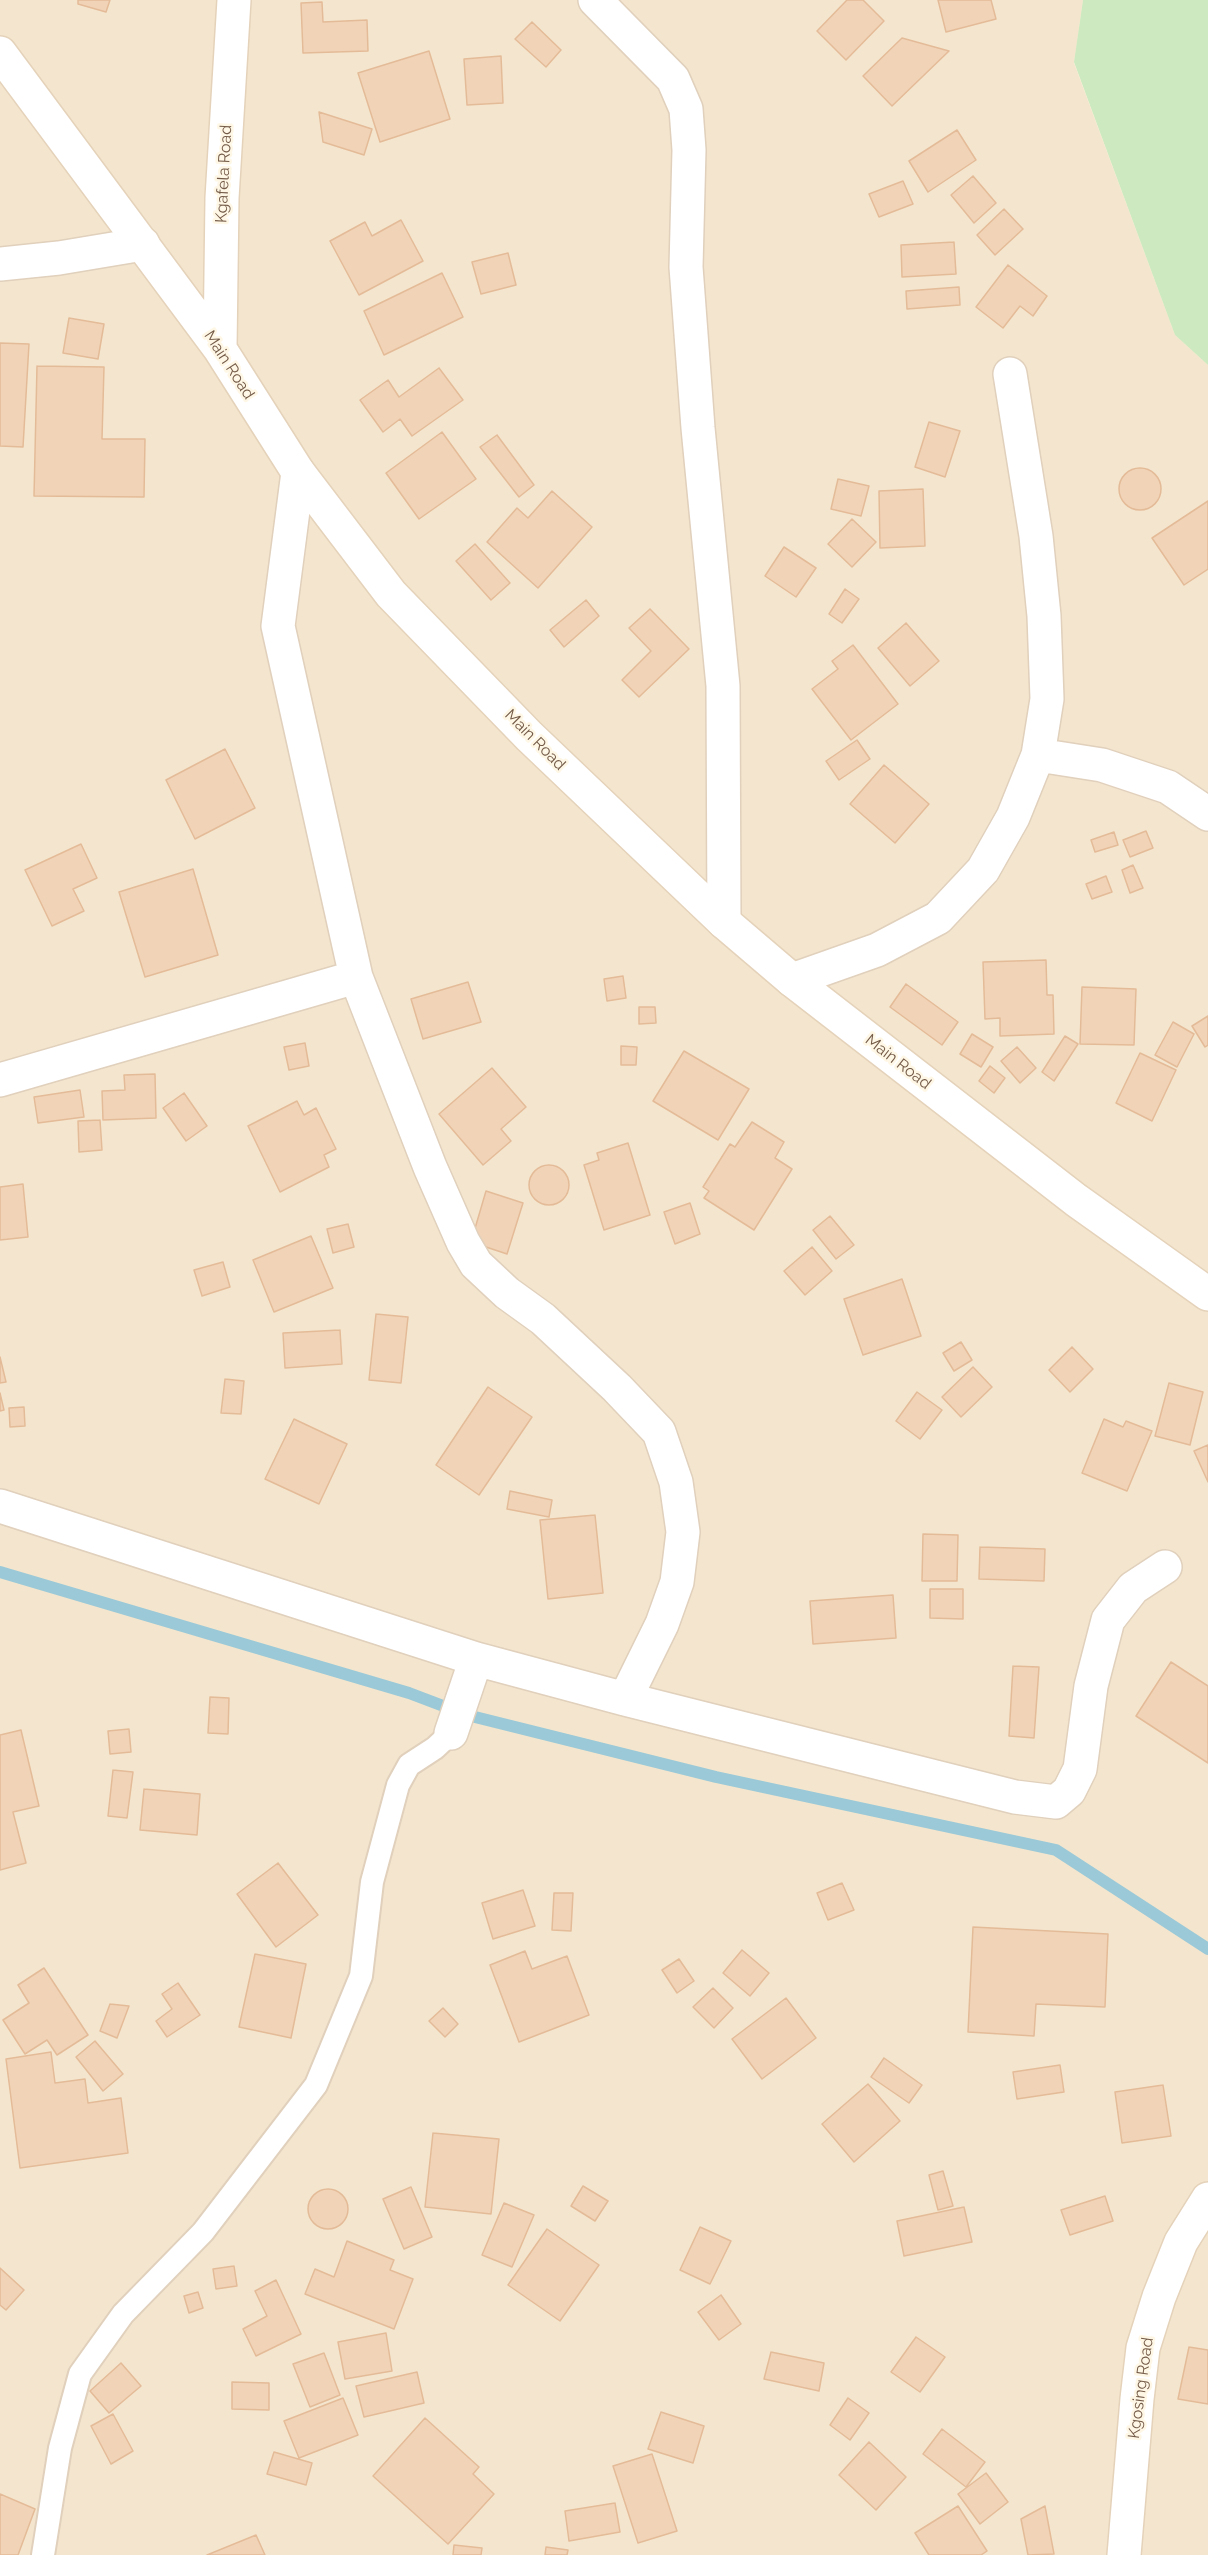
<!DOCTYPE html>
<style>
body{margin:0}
canvas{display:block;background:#fcf3e0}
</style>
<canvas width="1208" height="2555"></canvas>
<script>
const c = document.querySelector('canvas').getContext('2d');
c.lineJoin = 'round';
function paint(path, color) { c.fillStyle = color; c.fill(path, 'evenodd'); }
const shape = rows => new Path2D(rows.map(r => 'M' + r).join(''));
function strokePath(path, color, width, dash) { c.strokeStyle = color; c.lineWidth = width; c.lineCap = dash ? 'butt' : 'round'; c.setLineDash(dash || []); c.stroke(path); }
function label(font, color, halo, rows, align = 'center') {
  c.font = font + ' Raleway,sans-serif'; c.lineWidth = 5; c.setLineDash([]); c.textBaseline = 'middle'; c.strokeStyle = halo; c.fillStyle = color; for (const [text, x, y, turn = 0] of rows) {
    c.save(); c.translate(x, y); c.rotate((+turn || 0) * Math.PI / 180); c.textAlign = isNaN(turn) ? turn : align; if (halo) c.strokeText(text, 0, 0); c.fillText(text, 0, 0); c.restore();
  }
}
const residential = shape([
 [0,0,1083,0,1074,63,1175,335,1208,365,1208,2555,0,2555]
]);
const green = shape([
 [1083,0,1208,0,1208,365,1175,335,1074,62]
]);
const stream = shape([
 [0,1572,409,1693,467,1715,716,1777,1056,1850,1208,1949]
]);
const building = shape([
 [78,0,110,0,106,12,78,4,78,0],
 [847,0,863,0,884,21,846,60,817,31,847,0],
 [938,0,991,0,996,19,946,32,938,0],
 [322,2,323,22,367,20,368,51,303,53,301,3,322,2],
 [532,22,561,50,546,67,515,39,532,22],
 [902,38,949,51,892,106,863,76,902,38],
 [429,51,450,119,380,142,358,73,429,51],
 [501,56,503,103,467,105,464,59,501,56],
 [319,112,372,129,364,155,323,142,319,112],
 [957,130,976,160,928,192,909,161,957,130],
 [973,176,996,203,974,223,951,195,973,176],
 [903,181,913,204,879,217,869,194,903,181],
 [1004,209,1023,229,995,255,977,235,1004,209],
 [401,220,423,261,359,295,330,241,365,222,372,236,401,220],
 [954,242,956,274,902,277,901,245,954,242],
 [508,253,516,285,481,294,472,262,508,253],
 [1008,265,1047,296,1033,316,1020,306,1003,328,976,307,1008,265],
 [442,273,463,317,384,355,364,311,442,273],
 [959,287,960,305,907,309,906,291,959,287],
 [69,318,104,324,98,359,63,353,69,318],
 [0,343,29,344,23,447,0,446,0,343],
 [37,366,104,367,102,439,145,439,144,497,34,496,37,366],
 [439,368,463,400,412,436,400,419,383,432,360,400,388,380,399,397,439,368],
 [929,422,960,431,945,477,915,467,929,422],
 [442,432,476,479,419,519,386,473,442,432],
 [497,435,534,485,519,497,480,447,497,435],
 '1119 489a21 21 0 1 1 42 0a21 21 0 1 1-42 0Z',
 [838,479,869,486,861,516,831,509,838,479],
 [923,489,925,546,880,548,879,491,923,489],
 [552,491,592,527,538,588,487,542,517,508,528,518,552,491],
 [1208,501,1208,569,1184,585,1152,538,1208,501],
 [852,519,876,542,852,567,828,544,852,519],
 [475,544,510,583,491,600,456,561,475,544],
 [784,547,816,568,796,597,765,576,784,547],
 [845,589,859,599,842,623,829,614,845,589],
 [586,600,599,616,564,647,550,630,586,600],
 [650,609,689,649,639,697,622,680,651,651,629,628,650,609],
 [906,623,939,661,910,686,878,648,906,623],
 [853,645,898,704,851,740,812,689,838,669,832,661,853,645],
 [857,740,870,759,839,780,826,761,857,740],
 [225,749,255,808,195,839,166,780,225,749],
 [884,765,929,804,895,843,850,804,884,765],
 [1146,831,1153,848,1130,857,1123,840,1146,831],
 [1114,832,1118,845,1095,852,1091,840,1114,832],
 [81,844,97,878,73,889,84,911,52,926,25,870,81,844],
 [1133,865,1143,888,1130,893,1122,870,1133,865],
 [193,869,218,955,145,977,119,892,193,869],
 [1106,876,1112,892,1092,899,1086,884,1106,876],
 [1046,960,1047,995,1053,995,1054,1034,1000,1036,1000,1018,985,1019,983,962,1046,960],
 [623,976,626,998,607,1001,604,979,623,976],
 [468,982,481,1022,423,1039,411,999,468,982],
 [906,984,958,1022,942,1045,890,1007,906,984],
 [1082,987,1136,989,1134,1045,1080,1044,1082,987],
 [639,1007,655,1007,656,1023,639,1024,639,1007],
 [1208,1016,1208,1045,1205,1047,1192,1026,1208,1016],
 [1173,1022,1194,1034,1177,1067,1155,1055,1173,1022],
 [972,1034,993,1047,981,1067,960,1054,972,1034],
 [1065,1036,1078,1044,1054,1081,1042,1072,1065,1036],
 [305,1043,309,1066,289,1070,284,1047,305,1043],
 [621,1046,637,1047,636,1065,621,1065,621,1046],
 [1017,1047,1036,1068,1020,1083,1001,1061,1017,1047],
 [684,1051,749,1089,718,1140,653,1101,684,1051],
 [1140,1053,1176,1070,1152,1121,1116,1103,1140,1053],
 [990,1066,1005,1078,994,1093,979,1081,990,1066],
 [492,1068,526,1107,501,1129,511,1141,483,1165,439,1114,492,1068],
 [155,1074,156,1118,103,1120,102,1091,125,1090,124,1075,155,1074],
 [80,1090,84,1117,38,1123,34,1097,80,1090],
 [184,1093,207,1126,186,1141,163,1108,184,1093],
 [297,1101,304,1115,316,1108,336,1149,324,1155,329,1167,280,1192,248,1126,297,1101],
 [100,1120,102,1150,79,1152,78,1121,100,1120],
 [752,1122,784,1142,775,1158,792,1169,754,1230,704,1198,709,1191,703,1187,730,1144,735,1147,752,1122],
 [628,1143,650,1215,604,1230,584,1165,599,1160,597,1153,628,1143],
 '529 1185a20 20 0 1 1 40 0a20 20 0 1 1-40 0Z',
 [23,1184,28,1237,0,1240,0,1187,23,1184],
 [486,1191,523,1203,507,1254,471,1242,486,1191],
 [690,1203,700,1234,675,1244,664,1212,690,1203],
 [830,1216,854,1245,836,1259,813,1230,830,1216],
 [348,1224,354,1247,333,1253,327,1229,348,1224],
 [311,1236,333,1288,274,1312,253,1260,311,1236],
 [812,1247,832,1271,805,1295,784,1271,812,1247],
 [223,1262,230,1287,202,1296,194,1270,223,1262],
 [902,1279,921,1336,863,1355,844,1299,902,1279],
 [376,1314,408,1317,401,1383,369,1380,376,1314],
 [340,1330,342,1364,285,1368,283,1333,340,1330],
 [961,1342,972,1360,954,1371,943,1353,961,1342],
 [1072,1347,1093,1369,1070,1392,1049,1370,1072,1347],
 [0,1357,6,1382,0,1383,0,1357],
 [973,1367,992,1387,961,1417,942,1397,973,1367],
 [225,1379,244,1381,241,1414,221,1413,225,1379],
 [1169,1383,1203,1392,1190,1445,1155,1436,1169,1383],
 [488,1387,532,1417,479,1495,436,1465,488,1387],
 [917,1392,942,1410,920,1439,896,1421,917,1392],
 [0,1393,4,1410,0,1411,0,1393],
 [24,1407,25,1426,10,1427,9,1408,24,1407],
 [294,1419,347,1444,319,1504,265,1479,294,1419],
 [1104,1419,1123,1427,1126,1421,1152,1431,1127,1491,1082,1473,1104,1419],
 [1208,1445,1208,1482,1194,1451,1208,1445],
 [510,1491,552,1500,549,1517,507,1509,510,1491],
 [595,1515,603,1593,548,1599,540,1520,595,1515],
 [923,1534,958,1535,957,1581,922,1581,923,1534],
 [980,1547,1045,1549,1044,1581,979,1579,980,1547],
 [930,1589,963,1589,963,1619,930,1618,930,1589],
 [893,1595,896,1638,813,1644,810,1601,893,1595],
 [1171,1662,1208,1686,1208,1763,1136,1716,1171,1662],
 [1013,1666,1039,1667,1034,1738,1009,1736,1013,1666],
 [210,1697,229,1698,228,1734,208,1733,210,1697],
 [129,1729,131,1752,110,1754,108,1731,129,1729],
 [21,1730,39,1806,13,1812,26,1863,0,1870,0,1735,21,1730],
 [113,1770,133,1772,127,1818,108,1816,113,1770],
 [144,1789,200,1794,197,1835,140,1830,144,1789],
 [278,1863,318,1915,276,1947,237,1894,278,1863],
 [842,1883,854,1910,828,1920,817,1893,842,1883],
 [523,1890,535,1926,493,1939,482,1903,523,1890],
 [554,1893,573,1893,571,1931,552,1930,554,1893],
 [973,1927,1108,1934,1105,2007,1036,2004,1034,2036,968,2032,973,1927],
 [742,1950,769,1973,750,1996,723,1973,742,1950],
 [525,1951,532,1969,567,1956,589,2015,519,2042,490,1965,525,1951],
 [255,1954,306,1964,291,2038,239,2027,255,1954],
 [679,1959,694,1981,677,1993,662,1970,679,1959],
 [44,1968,88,2035,57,2055,47,2040,25,2054,3,2020,29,2003,18,1985,44,1968],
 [178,1983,200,2015,167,2037,156,2021,172,2009,162,1994,178,1983],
 [713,1988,733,2008,714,2028,693,2007,713,1988],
 [786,1998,816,2038,762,2079,732,2039,786,1998],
 [110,2004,129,2006,117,2038,100,2031,110,2004],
 [443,2008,458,2024,445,2037,429,2021,443,2008],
 [95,2041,123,2074,103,2091,76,2057,95,2041],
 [51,2052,55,2083,85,2079,88,2103,121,2098,128,2153,20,2168,6,2059,51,2052],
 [884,2058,922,2085,909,2103,871,2077,884,2058],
 [1060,2065,1064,2092,1017,2099,1013,2072,1060,2065],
 [868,2084,900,2121,854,2162,822,2124,868,2084],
 [1163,2085,1171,2136,1122,2143,1115,2092,1163,2085],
 [433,2133,499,2139,491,2214,425,2207,433,2133],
 [943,2171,953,2206,938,2210,929,2175,943,2171],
 [583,2186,608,2201,595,2221,571,2206,583,2186],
 [411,2187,432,2237,404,2249,383,2199,411,2187],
 '308 2209a20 20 0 1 1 40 0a20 20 0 1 1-40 0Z',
 [1105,2196,1113,2221,1070,2235,1061,2210,1105,2196],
 [504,2203,534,2215,512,2267,482,2255,504,2203],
 [964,2207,972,2242,904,2256,897,2221,964,2207],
 [700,2227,731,2241,710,2284,680,2270,700,2227],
 [547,2229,599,2265,560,2321,508,2285,547,2229],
 [347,2241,394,2260,390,2270,413,2279,394,2329,305,2294,315,2269,334,2277,347,2241],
 [234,2266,237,2286,216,2289,213,2269,234,2266],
 [0,2268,24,2290,6,2310,0,2305,0,2268],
 [276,2280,301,2334,256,2356,243,2329,267,2316,255,2291,276,2280],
 [198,2292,203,2308,189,2313,184,2296,198,2292],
 [721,2295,741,2324,719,2340,698,2312,721,2295],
 [386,2333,392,2371,345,2379,338,2342,386,2333],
 [916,2337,945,2357,920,2392,891,2372,916,2337],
 [1189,2347,1208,2350,1208,2404,1178,2399,1189,2347],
 [771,2352,824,2363,819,2391,764,2379,771,2352],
 [324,2353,340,2395,310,2407,293,2364,324,2353],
 [121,2363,141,2386,109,2413,90,2391,121,2363],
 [417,2372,424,2403,364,2417,356,2386,417,2372],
 [232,2382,269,2383,269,2410,232,2409,232,2382],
 [343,2398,358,2435,299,2458,284,2421,343,2398],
 [848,2398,869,2413,850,2440,830,2425,848,2398],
 [661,2412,704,2426,693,2463,648,2449,661,2412],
 [113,2414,133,2451,111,2464,91,2426,113,2414],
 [425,2418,479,2467,473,2474,494,2494,448,2544,373,2476,425,2418],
 [942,2429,985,2462,966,2487,923,2454,942,2429],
 [869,2442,906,2477,876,2510,839,2475,869,2442],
 [274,2452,312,2463,306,2485,267,2474,274,2452],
 [652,2454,677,2531,638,2543,613,2466,652,2454],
 [986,2473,1008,2502,980,2524,958,2494,986,2473],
 [0,2494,35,2509,18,2555,0,2555,0,2494],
 [615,2503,620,2532,569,2541,565,2511,615,2503],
 [958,2506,987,2551,981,2555,929,2555,915,2533,958,2506],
 [1045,2506,1054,2554,1028,2555,1021,2519,1045,2506],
 [256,2535,265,2555,207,2555,256,2535],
 [454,2545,482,2548,481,2555,453,2555,454,2545],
 [546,2547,568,2550,567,2555,545,2555,546,2547]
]);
const lane = shape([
 [43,2555,60,2448,80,2374,123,2314,203,2232,316,2085,361,1976,372,1882,398,1785,409,1765,435,1748,451,1733]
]);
const street = shape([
 [595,0,673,79,686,109,689,150,686,267,698,428,723,686,724,922],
 [0,264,59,258,143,244],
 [298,472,278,626,356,977,430,1167,463,1242,476,1264,507,1293,543,1319,617,1388,659,1432,676,1482,683,1532,677,1582,662,1624,625,1699],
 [1038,755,1102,765,1168,787,1208,814],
 [792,980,877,950,938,918,983,870,1013,817,1038,755,1047,699,1044,616,1036,536,1010,374],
 [0,1080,356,977],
 [0,1506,476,1659,625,1699,1015,1797,1056,1802,1069,1791,1080,1769,1091,1686,1108,1620,1133,1588,1165,1567],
 [451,1733,476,1659]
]);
const secondary = shape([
 [0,53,220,349,298,472,391,594,529,736,724,922,792,980,1076,1200,1208,1294],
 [220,349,222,198,234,0],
 [1124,2555,1137,2399,1143,2348,1159,2297,1181,2242,1208,2199]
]);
const streetNames = [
 ["Kgafela Road",224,174,-87],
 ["Main Road",229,365,57],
 ["Main Road",535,740,45],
 ["Main Road",898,1062,38],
 ["Kgosing Road",1141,2388,-82]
];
paint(residential, '#f4e6ce');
paint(green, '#cde9bf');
strokePath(stream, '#9bc9d7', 12);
paint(building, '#f1d3b7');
strokePath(building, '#e4bb98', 1.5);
strokePath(lane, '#e0d0bc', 26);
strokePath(street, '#e0d0bc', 36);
strokePath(secondary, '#e5d2ba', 36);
strokePath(lane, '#fff', 22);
strokePath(street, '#fff', 33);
strokePath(secondary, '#fff', 33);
label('16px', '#735a47', '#fff7e6', streetNames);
</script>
